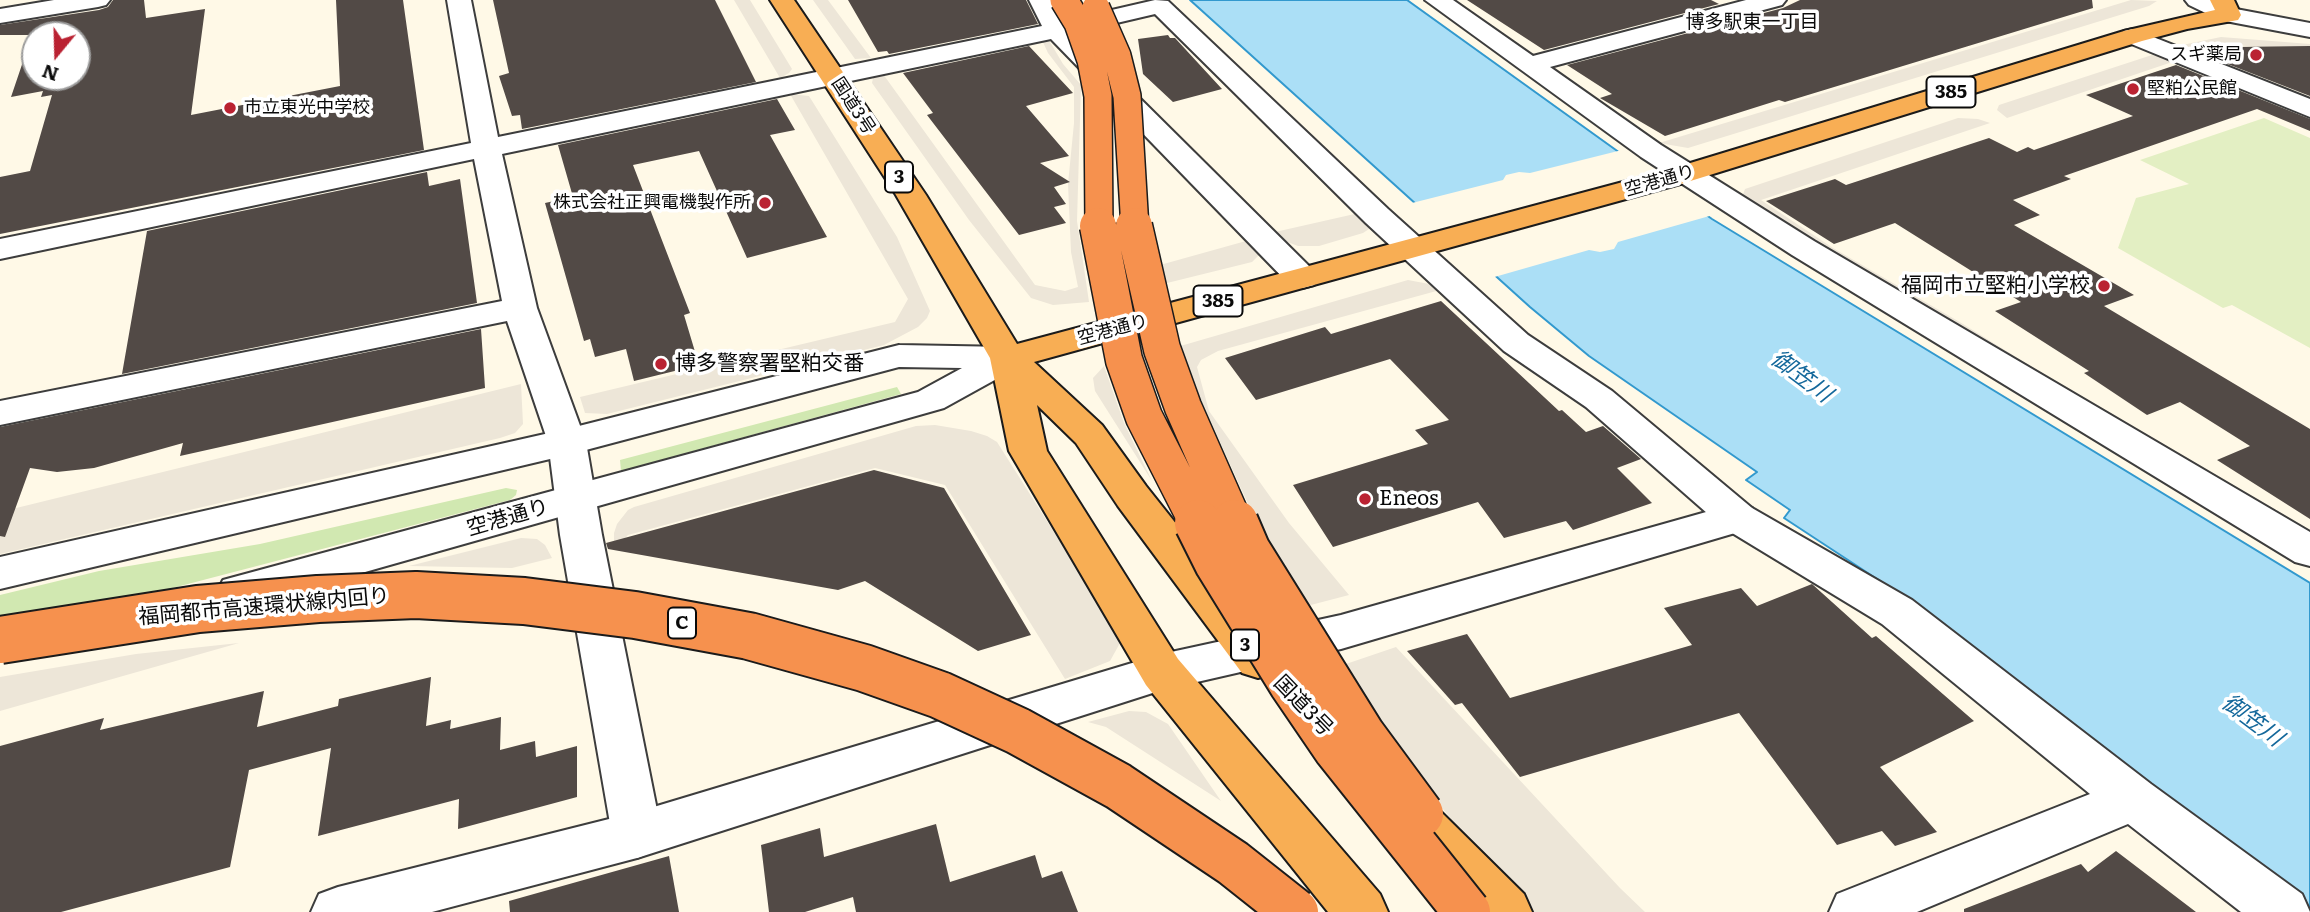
<!DOCTYPE html>
<meta charset="utf-8">
<style>
body{margin:0}
#map{position:relative;width:2310px;height:912px;overflow:hidden;background:#fff9e7;font-family:Literata,serif}
canvas{display:block}
.north{position:absolute;left:21px;top:21px;width:70px;height:70px;box-sizing:border-box;background:#fff;border:2px solid #9d9d9d;border-radius:50%;rotate:199deg;font-size:19px;font-weight:700;line-height:28px;text-align:center;color:#0a0a0a}
.north::after{content:'';display:block;margin:auto;width:24px;height:32px;background:#ba2232;clip-path:polygon(50% 0,100% 100%,50% 72%,0 100%)}
</style>
<div id="map">
<canvas width="2310" height="912"></canvas>
<div class="north">N</div>
</div>
<script>
const c = document.querySelector('canvas').getContext('2d');
c.lineJoin = 'round';
function paint(path, color) { c.fillStyle = color; c.fill(path, 'evenodd'); }
const shape = rows => new Path2D(rows.map(r => 'M' + r).join(''));
function strokePath(path, color, width, dash) { c.strokeStyle = color; c.lineWidth = width; c.lineCap = dash ? 'butt' : 'round'; c.setLineDash(dash || []); c.stroke(path); }
function label(font, color, halo, rows, align = 'center') {
  c.font = font + ' Literata,"Noto Sans JP",serif'; c.lineWidth = 7; c.setLineDash([]); c.textBaseline = 'middle'; c.strokeStyle = halo; c.fillStyle = color; for (const [text, x, y, turn = 0] of rows) {
    c.save(); c.translate(x, y); c.rotate((+turn || 0) * Math.PI / 180); c.textAlign = isNaN(turn) ? turn : align; if (halo) c.strokeText(text, 0, 0); c.fillText(text, 0, 0); c.restore();
  }
}
const green = shape([
 [897,387,901,394,621,471,620,460],
 [506,488,517,490,516,495,510,500,0,633,0,595,99,571,260,544]
]);
const pitch = shape([
 [2264,118,2310,138,2310,348,2232,305,2223,308,2118,248,2136,198,2189,184,2140,160]
]);
const plaza = shape([
 [734,0,750,0,792,69,789,73,780,78],
 [813,0,828,0,871,58,855,59],
 [2131,0,2157,1,2149,6,1688,148,1659,143],
 [2221,37,2310,44,2310,51,2234,45,2196,55,2182,49,2182,46,2187,44],
 [1042,40,1050,42,1063,64,1081,85,1077,221,1089,302,1053,305,1031,298,969,220,872,83,873,78,883,74,1035,285,1065,291,1078,287,1071,252,1068,184,1074,123,1074,87,1048,53],
 [2152,55,2178,60,2007,118,1997,110,1999,105],
 [790,94,809,96,897,237,930,311,927,318,918,327,884,345,607,414,585,413,580,397,895,322,908,299],
 [1958,118,1978,119,1990,123,1761,200,1833,248,1963,324,2148,439,1995,353,1742,197,1745,189],
 [1359,213,1371,223,1369,229,1363,233,1319,246,1298,246,1282,240,1275,232],
 [1246,237,1261,253,1252,262,1163,284,1160,265,1246,241],
 [1408,280,1429,284,1440,290,1218,351,1201,360,1197,367,1209,411,1289,523,1349,595,1307,606,1268,548,1177,347],
 [1104,366,1124,423,1152,481,1095,391,1093,378],
 [521,384,523,424,515,433,500,438,0,554,0,512],
 [935,425,971,431,987,436,997,442,1119,635,1120,643,1110,661,1065,679,945,485,875,468,628,535,614,550,614,533,617,524,628,510,634,507,916,426],
 [521,538,537,539,545,545,552,558,512,568,409,566],
 [239,643,0,711,0,677,136,654],
 [1396,647,1620,888,1645,912,1529,912,1432,796,1343,665],
 [1129,711,1146,712,1168,724,1221,801,1106,727,1088,722]
]);
const water = shape([
 [1190,0,1407,0,1712,219,2310,583,2310,912,1912,602,1784,518,1790,510,1746,480,1757,472,1589,356,1530,307,1190,0]
]);
const pier = shape([
 [1622,150,1713,215,1618,242,1614,249,1600,252,1589,250,1491,278,1412,203,1503,180,1506,175,1519,172,1530,173]
]);
const building = shape([
 [113,0,144,0,146,18,205,9,191,115,340,86,336,0,403,0,424,150,0,234,0,177,30,171,52,95,41,97,43,91,11,97,32,35,0,35,0,25,99,10,108,7],
 [35,35,77,35,77,77,35,77],
 [493,0,715,0,756,82,522,129,520,115,512,116,499,76,509,73],
 [848,0,1026,0,1038,24,889,54,887,51,878,52],
 [1467,0,1711,0,1719,4,1544,50],
 [1800,0,2092,0,2093,8,1785,102,1779,100,1665,136,1600,98,1612,94,1567,65,1783,8],
 [1168,35,1170,38,1175,38,1222,89,1173,102,1143,74,1138,39],
 [1029,46,1073,93,1026,106,1069,156,1040,163,1070,182,1054,187,1066,204,1054,207,1066,223,1019,235,927,115,933,113,903,73],
 [2310,46,2310,96,2207,56,2235,47],
 [2176,65,2310,119,2310,131,2257,109,2064,176,2071,179,2013,200,2040,215,2014,225,2134,295,2104,306,2310,429,2310,519,2217,460,2250,446,2180,402,2147,415,2084,373,2089,371,1995,311,2021,302,1895,223,1834,244,1766,201,1835,179,1846,185,1989,138,2017,152,2028,147,2034,150,2133,116,2086,95],
 [777,99,795,130,770,135,827,237,747,258,699,151,633,165,690,313,684,315,699,365,634,381,626,349,595,357,590,339,584,341,545,203,573,197,558,145],
 [427,172,429,186,460,179,477,303,122,374,147,231],
 [1441,301,1559,411,1562,410,1586,432,1603,426,1641,459,1617,468,1652,503,1573,530,1566,521,1504,538,1478,502,1333,547,1293,485,1428,444,1415,430,1449,420,1390,359,1256,400,1225,358,1325,327,1331,334],
 [481,329,485,388,180,456,183,443,94,468,57,472,30,468,5,537,0,536,0,427],
 [874,470,944,488,1031,635,978,651,865,581,838,590,608,549,606,543],
 [1812,584,1872,638,1876,636,1974,721,1880,767,1937,832,1895,846,1882,831,1837,845,1739,713,1520,777,1462,703,1455,705,1407,651,1467,634,1510,698,1692,645,1664,608,1741,588,1757,606],
 [431,677,426,726,451,720,450,729,501,717,500,750,535,741,536,757,577,746,577,797,458,829,459,799,318,836,331,748,249,770,230,867,61,912,0,912,0,746,104,718,100,730,264,691,257,727,338,706,339,699],
 [936,824,950,882,1035,855,1042,878,1062,871,1078,912,856,912,853,897,805,912,769,912,761,845,820,828,824,857],
 [2116,851,2196,912,1964,912,1964,909,2081,864,2088,872],
 [669,856,679,912,510,912,509,901]
]);
const minor = shape([
 [54,0,110,0,106,5,98,7,0,23,0,9,54,0],
 [447,0,471,0,498,137,1042,26,1029,0,1053,0,1064,21,1155,0,1168,1,1388,209,1528,335,1612,391,1752,508,1912,600,2151,784,2302,894,2310,912,2241,912,2128,824,1917,912,1829,912,1837,894,2090,794,1882,624,1724,528,1586,407,1504,351,1366,223,1155,14,1074,33,1314,271,1318,278,1314,285,1302,288,1290,285,1051,39,502,154,537,308,586,442,602,535,662,835,655,851,637,858,619,851,612,835,560,535,548,442,507,321,0,425,0,401,502,301,474,159,0,259,0,239,471,143,447,0],
 [1425,0,1453,0,1533,56,1746,0,1786,0,1782,5,1550,67,1661,145,1814,241,2310,532,2310,566,2295,562,1792,255,1641,157,1425,0],
 [2133,29,2310,99,2310,117,2124,41,2121,36,2124,31,2133,29]
]);
const tertiary = shape([
 [2185,0,2216,0,2236,9,2310,23,2310,37,2220,20,2189,5,2185,0],
 [899,345,1008,347,1020,350,1026,358,1020,366,944,408,238,608,223,604,217,592,223,580,918,392,962,368,899,367,567,455,0,589,0,557,567,429,899,345],
 [1738,503,1752,508,1758,518,1752,528,1341,649,1162,690,637,858,432,912,311,912,319,894,338,887,637,812,1162,654,1341,615,1738,503]
]);
const trunk = shape([
 [770,0,794,0,926,195,1017,344,1664,171,2124,31,2215,10,2210,0,2234,0,2241,15,2238,20,2187,29,2142,41,1684,183,1034,362,1102,425,1146,486,1274,647,1281,660,1274,673,1258,678,1242,673,1118,506,1076,443,1037,405,1047,451,1178,659,1380,894,1388,912,1328,912,1146,685,1009,451,990,358,896,195,770,0],
 [1423,805,1441,812,1524,894,1532,912,1469,912,1405,844,1398,828,1405,812,1423,805]
]);
const motorwayBridgeFar2 = shape([
 [1064,0,1078,23,1091,60,1098,96,1099,228],
 [1096,8,1117,56,1127,96,1135,228]
]);
const motorwayBridgeFar1 = shape([
 [1098,226,1124,360,1144,417,1199,525],
 [1134,226,1162,349,1183,407,1235,525]
]);
const motorwayBridge = shape([
 [1198,523,1218,563,1292,683,1337,749,1467,912],
 [1235,523,1247,551,1361,734,1420,814],
 [0,640,198,609,318,599,416,595,524,601,635,615,749,636,864,668,940,695,1018,731,1118,786,1233,863,1295,912]
]);
const markers = [
 [2256,55,7,"#ba2232"],
 [2133,89,7,"#ba2232"],
 [230,108,7,"#ba2232"],
 [765,203,7,"#ba2232"],
 [2104,286,7,"#ba2232"],
 [661,364,7,"#ba2232"],
 [1365,499,7,"#ba2232"]
];
const farPoinames = [
 ["スギ薬局",2242,55],
 ["堅粕公民館",2147,89,"left"],
 ["市立東光中学校",244,108,"left"],
 ["株式会社正興電機製作所",751,203]
];
const farStreetnames = [
 ["国道3号",853,106,57],
 ["空港通り",1660,181,-16],
 ["空港通り",1113,330,-15]
];
const farNeighbourhoodnames = [
 ["博多駅東一丁目",1752,22]
];
const shields = [
 [1951,92,49],
 [899,177,28],
 [1218,301,49],
 [682,623,28],
 [1245,645,28]
];
const shieldNames = [
 ["385",1951,92],
 ["3",899,177],
 ["385",1218,301],
 ["C",682,623],
 ["3",1245,645]
];
const poiNames = [
 ["福岡市立堅粕小学校",2090,286,"right"],
 ["博多警察署堅粕交番",675,364],
 ["Eneos",1379,499]
];
const streetNames = [
 ["空港通り",508,518,-16],
 ["福岡都市高速環状線内回り",264,607,-5],
 ["国道3号",1303,706,46]
];
const waterNames = [
 ["御笠川",1801,377,37],
 ["御笠川",2252,721,37]
];
paint(green, '#d1e8b1');
paint(pitch, '#e3efc3');
paint(plaza, '#ede6d8');
paint(water, '#abdff6');
strokePath(water, '#3299ce', 2);
paint(pier, '#fff9e7');
paint(building, '#524a46');
strokePath(minor, '#3d3d3d', 4);
strokePath(tertiary, '#3d3d3d', 4);
strokePath(trunk, '#1b1b1b', 4);
paint(minor, '#fff');
paint(tertiary, '#fff');
paint(trunk, '#f8ae54');
strokePath(motorwayBridgeFar2, '#1b1b1b', 30, []);
strokePath(motorwayBridgeFar1, '#1b1b1b', 39, []);
strokePath(motorwayBridge, '#1b1b1b', 50, []);
strokePath(motorwayBridgeFar2, '#f6914e', 27);
strokePath(motorwayBridgeFar1, '#f6914e', 36);
strokePath(motorwayBridge, '#f6914e', 46);
for (const [x, y, r, color] of markers) { const dot = new Path2D(); dot.arc(x, y, r, 0, 2 * Math.PI); c.fillStyle = color; c.fill(dot); strokePath(dot, '#fff', 2.5); }
label('18px', '#0a0a0a', '#fff', farPoinames, 'right');
label('18px', '#0a0a0a', '#fff', farStreetnames);
label('19px', '#0a0a0a', '#fff', farNeighbourhoodnames);
for (const [x, y, w] of shields) { const box = new Path2D(); box.roundRect(x - w / 2, y - 15.5, w, 31, 5); c.fillStyle = '#fff'; c.fill(box); strokePath(box, '#0a0a0a', 2); }
label('bold 19px', '#0a0a0a', null, shieldNames);
label('21px', '#0a0a0a', '#fff', poiNames, 'left');
label('21px', '#0a0a0a', '#fff', streetNames);
label('italic 23px', '#14689b', '#fff', waterNames);
</script>
